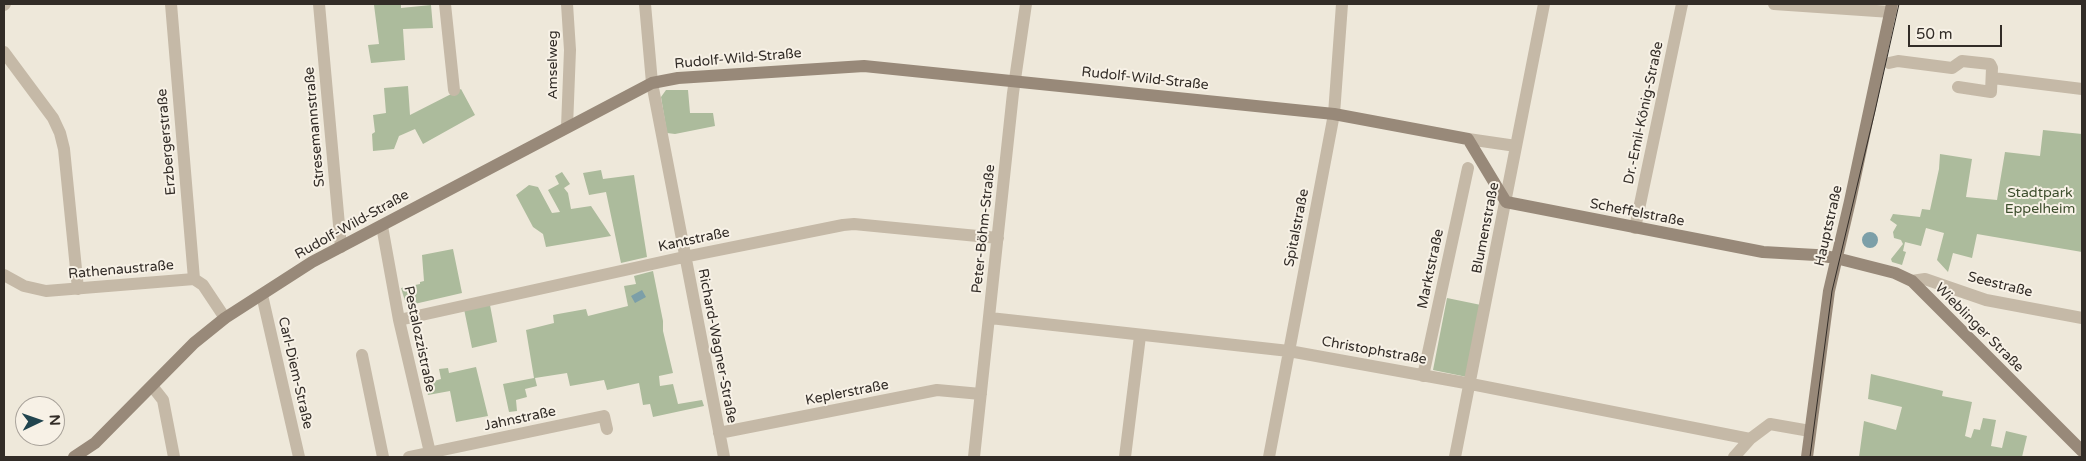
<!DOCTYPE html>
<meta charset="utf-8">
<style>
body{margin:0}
#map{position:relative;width:2086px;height:461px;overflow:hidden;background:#eee8da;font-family:"Varela Round",sans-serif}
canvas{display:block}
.frame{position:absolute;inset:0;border:5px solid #322c27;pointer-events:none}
.north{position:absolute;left:15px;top:396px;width:50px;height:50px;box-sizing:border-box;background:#f7f1e6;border:1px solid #a8a29a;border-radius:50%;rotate:87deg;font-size:14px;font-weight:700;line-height:20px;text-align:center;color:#322c27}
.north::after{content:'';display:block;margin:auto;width:18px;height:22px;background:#21454f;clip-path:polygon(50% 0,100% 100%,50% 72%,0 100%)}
.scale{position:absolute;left:1908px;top:25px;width:94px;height:22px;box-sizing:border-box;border:2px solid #322c27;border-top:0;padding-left:6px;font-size:15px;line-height:18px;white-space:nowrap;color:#322c27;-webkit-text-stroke:4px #f7f1e6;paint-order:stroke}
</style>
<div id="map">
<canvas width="2086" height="461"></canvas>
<div class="frame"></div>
<div class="north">N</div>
<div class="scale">50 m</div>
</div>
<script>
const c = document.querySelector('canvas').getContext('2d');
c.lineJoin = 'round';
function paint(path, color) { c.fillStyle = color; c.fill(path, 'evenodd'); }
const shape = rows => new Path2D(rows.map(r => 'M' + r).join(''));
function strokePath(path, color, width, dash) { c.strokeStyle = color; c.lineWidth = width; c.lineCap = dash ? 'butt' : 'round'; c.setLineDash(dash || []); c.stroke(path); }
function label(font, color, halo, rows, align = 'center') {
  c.font = font + ' "Varela Round",sans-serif'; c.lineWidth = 4; c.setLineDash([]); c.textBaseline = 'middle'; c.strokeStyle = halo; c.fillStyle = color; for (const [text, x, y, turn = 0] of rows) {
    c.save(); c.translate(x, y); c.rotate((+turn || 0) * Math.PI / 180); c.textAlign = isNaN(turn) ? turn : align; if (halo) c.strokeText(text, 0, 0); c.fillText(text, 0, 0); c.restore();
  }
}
const green = shape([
 [367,4,401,4,401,8,431,5,433,28,403,29,405,60,371,63,368,45,379,44,374,5],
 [408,86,410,115,461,89,475,115,423,144,415,129,399,136,394,149,373,151,372,134,375,132,373,115,386,113,384,88],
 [666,90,688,90,690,113,713,113,715,126,675,134,667,133,661,97],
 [2043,130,2082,134,2082,252,1977,234,1972,258,1953,253,1948,272,1937,260,1944,233,1926,228,1921,246,1905,242,1903,251,1906,252,1902,265,1892,262,1891,259,1903,244,1901,240,1894,238,1893,232,1897,225,1890,220,1893,214,1920,217,1922,209,1930,210,1939,169,1940,154,1972,159,1966,197,1997,200,2005,152,2040,156],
 [601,170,603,179,634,175,647,257,621,263,606,192,589,195,583,173],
 [562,172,570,184,564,188,568,193,571,209,591,206,611,236,546,247,543,234,533,227,516,195,529,185,538,187,552,213,560,212,548,190,559,184,555,176],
 [453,249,462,293,410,305,406,304,401,288,420,284,420,282,424,281,422,255],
 [653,271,663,321,663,331,673,373,659,376,660,386,673,384,678,404,702,400,704,406,653,417,650,404,643,405,639,383,607,390,604,380,570,386,567,373,535,378,537,386,525,389,527,397,516,400,517,411,509,412,503,384,534,378,526,330,554,323,553,315,558,314,586,309,588,316,628,306,624,286,636,284,634,276],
 [1447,298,1481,305,1467,377,1433,370],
 [490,305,497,342,472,348,464,309],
 [476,367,488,416,456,422,450,391,428,395,424,384,441,379,439,369,448,368,449,373],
 [1871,374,1943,391,1942,396,1972,402,1965,436,1971,438,1974,429,1980,430,1983,418,1996,420,1991,446,2002,448,2006,431,2027,436,2022,457,1859,457,1864,421,1896,430,1902,407,1868,399]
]);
const water = shape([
 '1862 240a8 8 0 1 1 16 0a8 8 0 1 1-16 0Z',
 [642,290,646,297,635,303,631,296]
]);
const street = shape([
 [171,4,194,279],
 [319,4,341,247],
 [445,4,454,90],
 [645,4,652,83,724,457],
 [1774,4,1891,12],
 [4,5,5,4],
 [4,52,53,118,60,133,64,149,78,289],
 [1889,63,1898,61,1952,68,1962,61,1990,64,1992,68,1991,92,1958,87],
 [1993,78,2082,89],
 [567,127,570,50,567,4],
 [1468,139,1516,146],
 [382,226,399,320,431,457],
 [1635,228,1682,4],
 [4,275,24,286,46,291,194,279,203,285,225,318],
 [1912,281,1925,279,1986,300,2082,318],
 [262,295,299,457],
 [990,318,1289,351,1471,384,1750,439],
 [399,320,684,257,843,225,854,224,998,238],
 [362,355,383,457],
 [1423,376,1468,168],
 [152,386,163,400,174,457],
 [719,433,937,390,981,394],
 [409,457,604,416,607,429],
 [974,457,1013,93,1026,4],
 [1125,457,1140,336],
 [1269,457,1334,114,1342,4],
 [1455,457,1544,4],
 [1734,457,1750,439,1770,424,1810,431]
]);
const secondary = shape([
 [74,457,95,443,194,343,225,318,312,262,652,83,678,78,864,66,1334,114,1468,139,1506,202,1763,252,1816,255,1836,258,1895,273,1912,281,2082,451],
 [1807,457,1829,291,1850,201,1892,4]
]);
const tram = shape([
 [1810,457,1832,291,1875,111,1899,4]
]);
const streetNames = [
 ["Rudolf-Wild-Straße",738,59,-5],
 ["Amselweg",553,65,-90],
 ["Rudolf-Wild-Straße",1145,79,6],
 ["Dr.-Emil-König-Straße",1644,113,-78],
 ["Stresemannstraße",315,127,-95],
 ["Erzbergerstraße",167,142,-95],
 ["Scheffelstraße",1637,213,11],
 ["Rudolf-Wild-Straße",352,225,-29],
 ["Hauptstraße",1829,226,-77],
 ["Spitalstraße",1297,228,-79],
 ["Blumenstraße",1486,228,-79],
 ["Peter-Böhm-Straße",984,229,-84],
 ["Kantstraße",694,240,-12],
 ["Marktstraße",1431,269,-78],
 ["Rathenaustraße",121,270,-5],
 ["Seestraße",2000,285,14],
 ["Wieblinger Straße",1979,328,45],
 ["Pestalozzistraße",419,339,78],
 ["Richard-Wagner-Straße",717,346,79],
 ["Christophstraße",1374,351,10],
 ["Carl-Diem-Straße",295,373,77],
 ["Keplerstraße",847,393,-11],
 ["Jahnstraße",520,419,-12]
];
const parkNames = [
 ["Stadtpark",2040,193],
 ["Eppelheim",2040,209]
];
paint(green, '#acbb9c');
paint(water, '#7c9fa8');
strokePath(street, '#c5b9a7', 12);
strokePath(secondary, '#988979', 12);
strokePath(tram, '#322c27', 1);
label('14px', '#322c27', '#f7f1e6', streetNames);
label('14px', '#3d4e2d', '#f7f1e6', parkNames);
</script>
